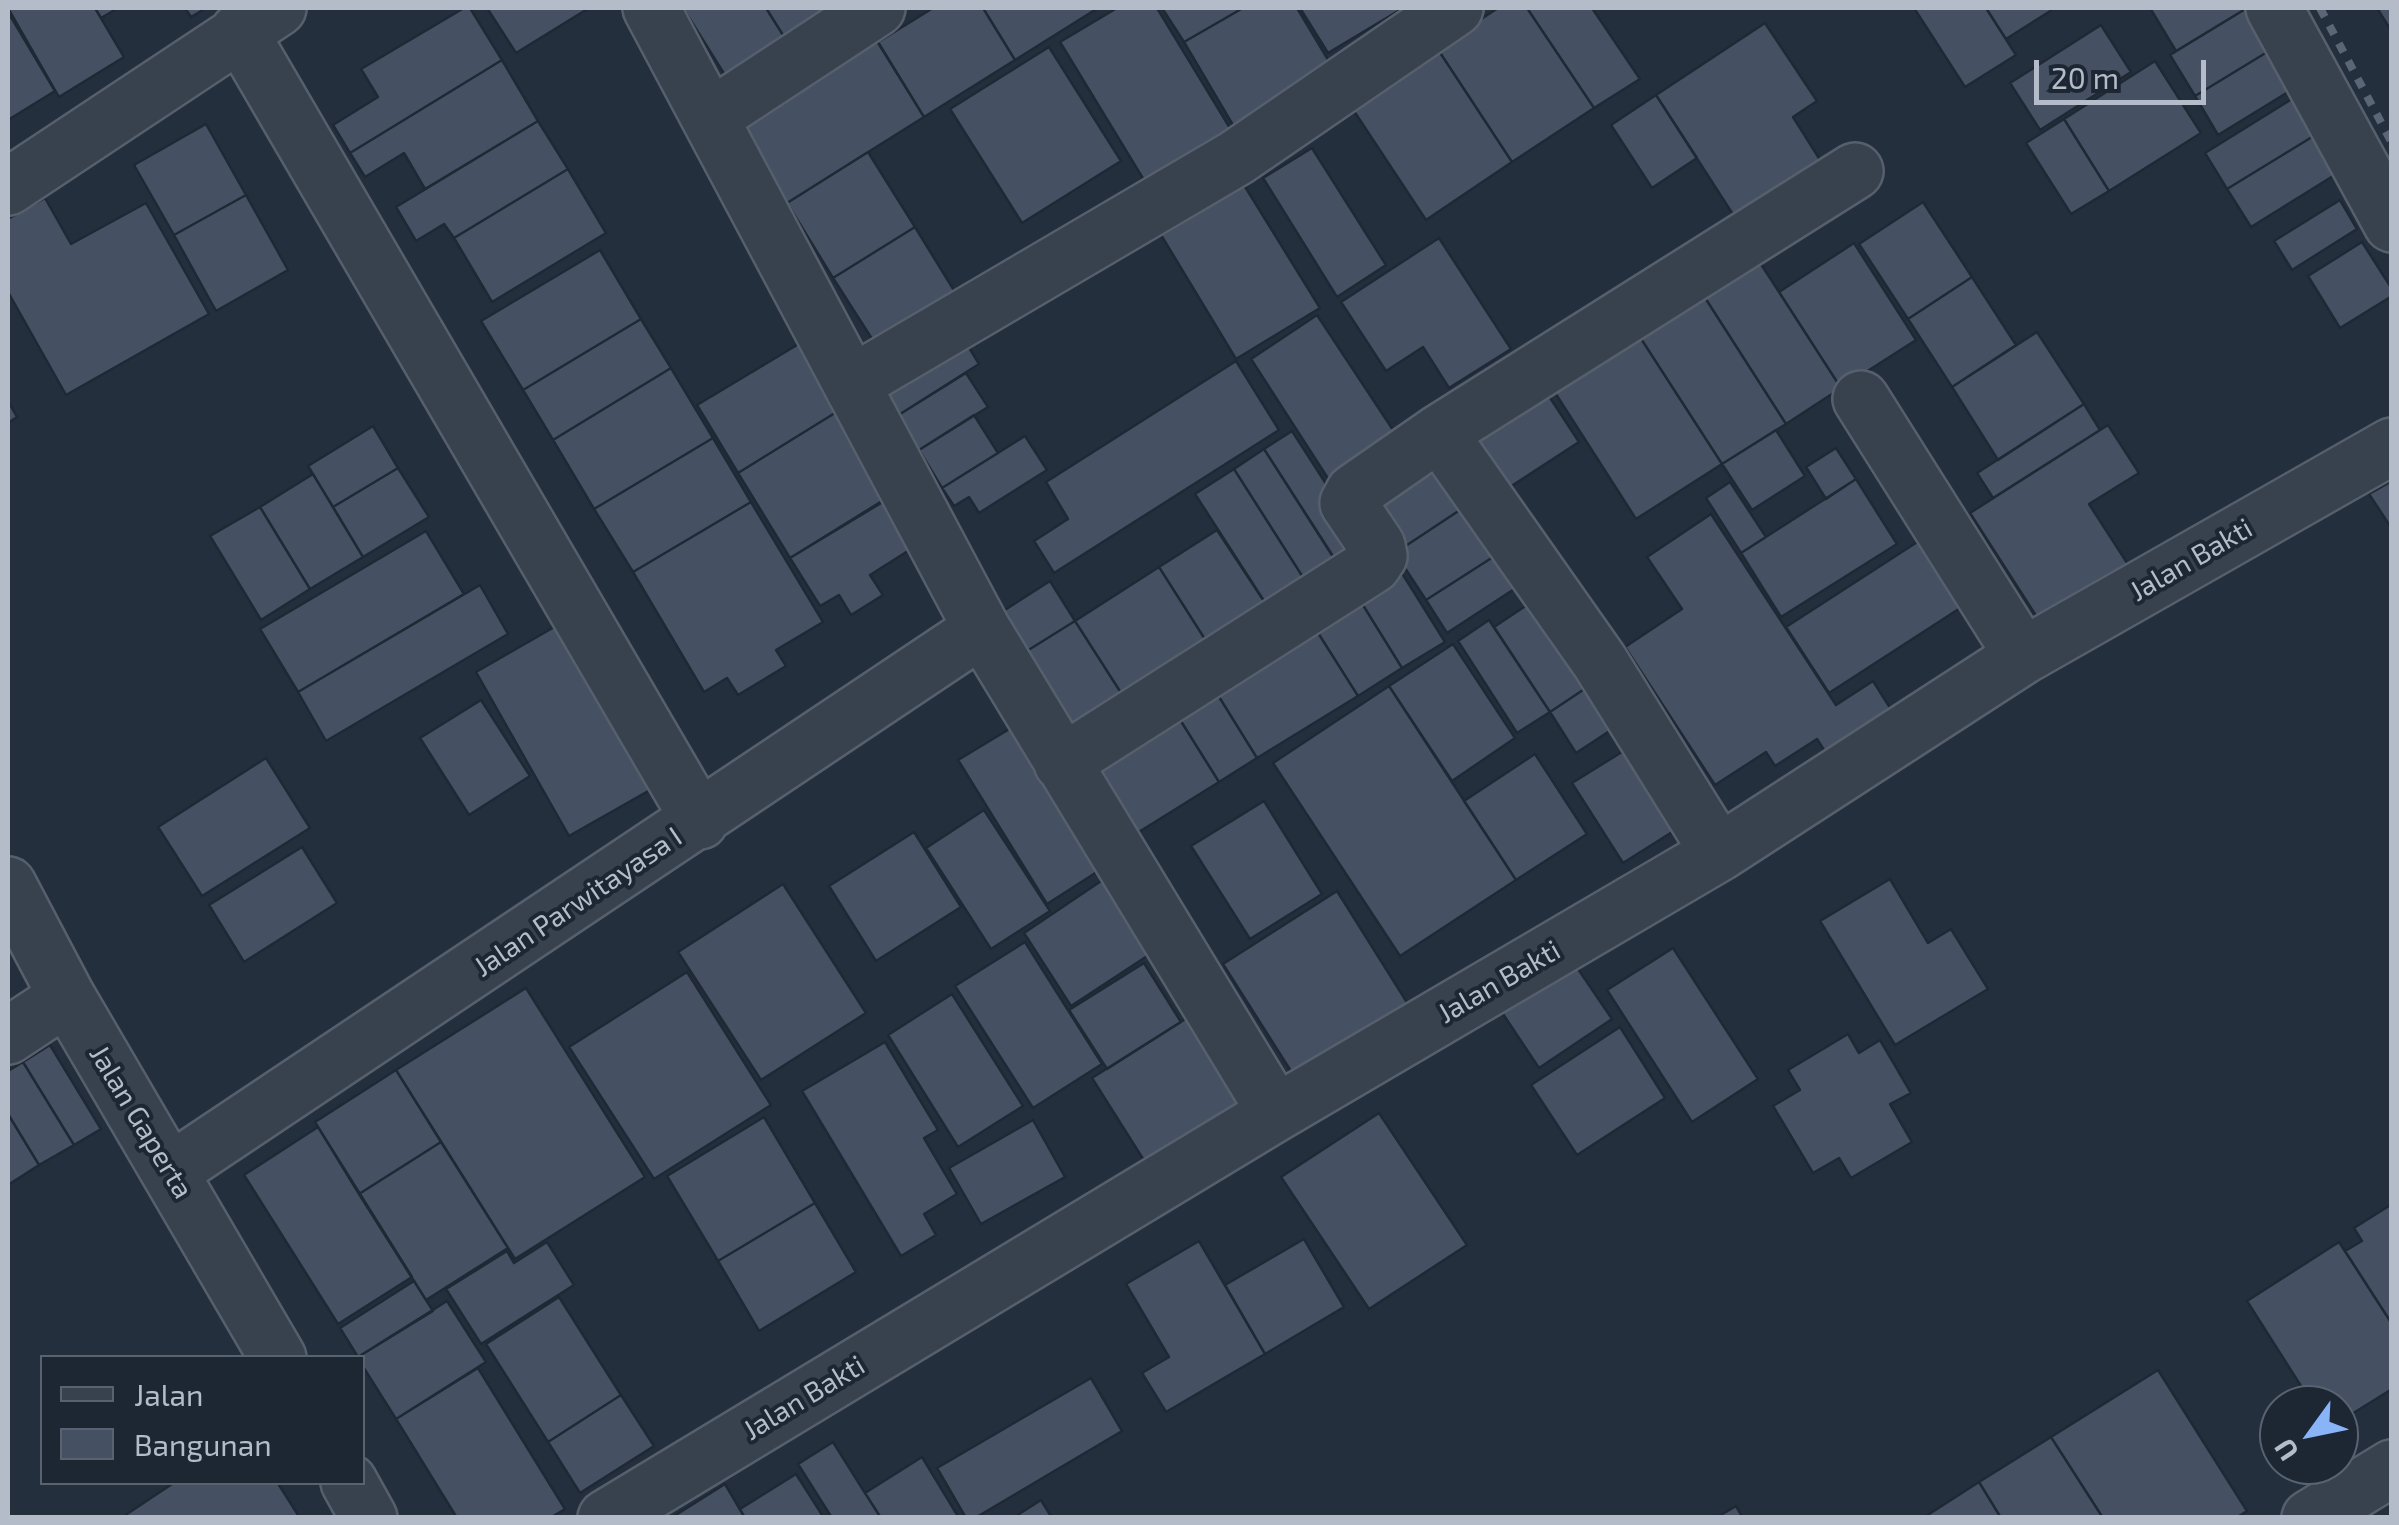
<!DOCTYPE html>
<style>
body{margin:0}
#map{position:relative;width:2399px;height:1525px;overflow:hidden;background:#242f3e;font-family:"Exo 2",sans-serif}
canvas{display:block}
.frame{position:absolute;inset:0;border:10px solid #b4bcc9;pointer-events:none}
.legend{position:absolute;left:40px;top:1355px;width:325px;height:130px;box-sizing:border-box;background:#1d2633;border:2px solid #59626f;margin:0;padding:12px 18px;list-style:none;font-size:30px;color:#b4bcc9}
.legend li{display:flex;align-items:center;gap:20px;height:50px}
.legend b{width:50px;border:2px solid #59626f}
.north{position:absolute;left:2259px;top:1385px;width:100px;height:100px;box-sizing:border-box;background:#1d2633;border:2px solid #59626f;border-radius:50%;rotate:237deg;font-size:28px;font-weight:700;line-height:40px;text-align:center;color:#b4bcc9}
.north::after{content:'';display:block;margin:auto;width:35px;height:45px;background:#8ab4f8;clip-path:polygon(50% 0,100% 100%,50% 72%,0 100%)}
.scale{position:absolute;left:2034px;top:60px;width:172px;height:45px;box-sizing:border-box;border:5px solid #b4bcc9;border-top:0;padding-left:12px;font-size:30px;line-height:35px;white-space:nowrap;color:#b4bcc9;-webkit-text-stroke:8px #1d2633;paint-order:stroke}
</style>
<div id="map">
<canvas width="2399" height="1525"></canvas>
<div class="frame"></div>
<ul class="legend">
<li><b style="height:12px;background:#38414e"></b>Jalan</li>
<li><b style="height:28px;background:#455162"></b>Bangunan</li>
</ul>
<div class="north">U</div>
<div class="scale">20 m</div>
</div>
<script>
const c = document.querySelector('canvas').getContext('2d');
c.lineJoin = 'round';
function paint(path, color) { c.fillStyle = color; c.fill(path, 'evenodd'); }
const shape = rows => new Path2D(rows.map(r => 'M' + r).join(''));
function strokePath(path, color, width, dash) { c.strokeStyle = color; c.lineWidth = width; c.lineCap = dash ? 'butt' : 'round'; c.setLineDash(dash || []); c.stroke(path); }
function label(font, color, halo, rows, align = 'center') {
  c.font = font + ' "Exo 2",sans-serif'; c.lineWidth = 8; c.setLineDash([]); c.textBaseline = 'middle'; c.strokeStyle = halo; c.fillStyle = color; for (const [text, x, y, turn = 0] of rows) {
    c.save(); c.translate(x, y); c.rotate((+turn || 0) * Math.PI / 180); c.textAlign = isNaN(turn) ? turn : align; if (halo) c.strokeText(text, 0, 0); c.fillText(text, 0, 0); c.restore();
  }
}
const building = shape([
 [8,8,95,8,124,57,59,97,8,8],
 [95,8,118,8,101,18,95,8],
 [185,8,206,8,191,17,185,8],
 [464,8,470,8,502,60,350,153,333,125,378,97,361,69,464,8],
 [487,8,589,8,516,53,487,8],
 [683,8,766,8,793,51,733,88,683,8],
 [766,8,844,8,793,51,766,8],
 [933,8,983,8,1015,60,924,117,878,42,933,8],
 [983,8,1098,8,1015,60,983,8],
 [1117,8,1157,8,1236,138,1150,190,1060,42,1117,8],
 [1162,8,1243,8,1184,42,1162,8],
 [1243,8,1297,8,1336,73,1237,132,1184,42,1243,8],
 [1300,8,1403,8,1328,53,1300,8],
 [1498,8,1527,8,1594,108,1512,162,1437,48,1498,8],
 [1527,8,1592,8,1640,79,1594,108,1527,8],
 [1914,8,1986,8,2016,55,1965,87,1914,8],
 [1986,8,2055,8,2006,39,1986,8],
 [2150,8,2247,8,2176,51,2150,8],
 [2247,8,2282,43,2195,96,2170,55,2247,8],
 [2377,8,2392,8,2392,32,2377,8],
 [8,12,55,91,8,120,8,12],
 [1765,23,1817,101,1793,117,1829,174,1743,230,1656,95,1765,23],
 [2101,25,2131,72,2040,130,2010,83,2101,25],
 [872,33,924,117,787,203,735,119,872,33],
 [2282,43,2306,81,2218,135,2195,96,2282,43],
 [1049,47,1121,161,1022,223,950,109,1049,47],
 [1437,48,1512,162,1426,220,1350,105,1437,48],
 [502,60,538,121,425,189,404,153,365,177,350,153,502,60],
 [2155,61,2201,133,2109,191,2064,119,2155,61],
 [2308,89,2330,126,2227,189,2205,153,2308,89],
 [1656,95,1697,158,1652,188,1611,125,1656,95],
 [2064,119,2109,191,2071,214,2026,143,2064,119],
 [538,121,568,169,454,238,444,224,416,241,396,207,538,121],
 [206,124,246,195,174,235,134,165,206,124],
 [2330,126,2354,163,2251,227,2227,189,2330,126],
 [1312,148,1386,265,1337,297,1263,178,1312,148],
 [868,152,915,227,833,278,787,203,868,152],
 [568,169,606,233,492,302,454,238,568,169],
 [1244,185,1320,308,1236,359,1161,235,1244,185],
 [246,195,288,270,216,311,174,235,246,195],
 [45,198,71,244,146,203,209,314,66,395,8,292,8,219,45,198],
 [2340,200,2357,229,2292,270,2274,241,2340,200],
 [1923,202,1972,277,1908,319,1859,244,1923,202],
 [915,227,963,305,883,356,833,278,915,227],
 [1439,238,1511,349,1449,388,1423,347,1386,371,1341,302,1439,238],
 [2362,242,2392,289,2392,296,2340,328,2308,276,2362,242],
 [1854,243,1916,340,1841,388,1779,292,1854,243],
 [600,250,641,319,523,390,481,321,600,250],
 [1757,258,1841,388,1786,424,1702,293,1757,258],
 [1972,277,2016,345,1952,387,1908,319,1972,277],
 [1702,293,1786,424,1722,464,1638,334,1702,293],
 [1317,315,1397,436,1329,480,1251,359,1317,315],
 [641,319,671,368,553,440,523,390,641,319],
 [956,326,979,364,897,416,873,378,956,326],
 [2037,332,2084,404,1998,460,1952,387,2037,332],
 [1638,334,1722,464,1636,519,1552,388,1638,334],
 [802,342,843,408,738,473,697,405,802,342],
 [1236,361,1279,430,1054,573,1034,541,1068,519,1046,482,1236,361],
 [671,368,713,438,594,509,553,440,671,368],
 [966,373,988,407,919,450,897,416,966,373],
 [1543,387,1579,442,1493,498,1457,443,1543,387],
 [8,401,17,417,8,423,8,401],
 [2084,404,2100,430,1993,498,1977,473,2084,404],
 [843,408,896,494,790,558,738,473,843,408],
 [974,415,998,453,942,488,919,450,974,415],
 [2108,425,2139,473,2089,504,2131,569,2042,625,1970,513,2108,425],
 [373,426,398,468,333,507,308,466,373,426],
 [1776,430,1805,476,1752,510,1722,464,1776,430],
 [1292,431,1368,549,1340,567,1264,449,1292,431],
 [1025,436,1047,470,979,513,969,497,954,506,942,488,1025,436],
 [713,438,751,502,633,572,594,509,713,438],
 [1435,446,1472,502,1395,553,1357,496,1435,446],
 [1836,448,1856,479,1826,499,1806,467,1836,448],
 [1264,449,1344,574,1313,593,1234,469,1264,449],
 [398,468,429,517,363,557,333,507,398,468],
 [1234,469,1313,593,1275,618,1195,494,1234,469],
 [313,474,363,557,310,589,260,507,313,474],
 [1856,479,1897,544,1781,617,1741,553,1856,479],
 [2392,481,2392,529,2369,494,2392,481],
 [1730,482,1766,537,1741,553,1706,498,1730,482],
 [882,501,911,549,870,575,883,595,851,615,839,595,820,606,790,558,882,501],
 [751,502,823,622,776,650,786,666,738,695,727,678,704,692,633,572,751,502],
 [1472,502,1504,550,1426,600,1395,553,1472,502],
 [260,507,310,589,261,620,210,536,260,507],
 [1711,514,1836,705,1873,681,1899,722,1833,764,1817,739,1775,766,1766,752,1715,785,1625,647,1682,609,1647,557,1711,514],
 [1217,530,1275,618,1215,655,1159,567,1217,530],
 [426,531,464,594,298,692,260,629,426,531],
 [1925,537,1968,603,1829,693,1786,627,1925,537],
 [1504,550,1525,582,1447,633,1426,600,1504,550],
 [1395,562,1445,642,1402,668,1353,589,1395,562],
 [1159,567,1215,655,1132,710,1075,621,1159,567],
 [1050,581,1075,621,1022,654,997,615,1050,581],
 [480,585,508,634,326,741,298,692,480,585],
 [1353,589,1402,668,1358,696,1308,617,1353,589],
 [1548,591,1604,676,1550,712,1494,627,1548,591],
 [1308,617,1358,696,1257,758,1208,679,1308,617],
 [1489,620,1550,712,1517,733,1458,641,1489,620],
 [1075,621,1132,710,1079,743,1022,654,1075,621],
 [556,626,650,790,569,836,476,672,556,626],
 [1453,644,1515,738,1452,781,1389,686,1453,644],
 [1604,676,1631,717,1576,753,1550,712,1604,676],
 [1208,679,1257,758,1219,782,1169,702,1208,679],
 [1389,686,1516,880,1400,956,1273,763,1389,686],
 [481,700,530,776,469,815,420,738,481,700],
 [1169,702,1219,782,1126,840,1077,760,1169,702],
 [1026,719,1114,861,1047,904,958,760,1026,719],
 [1638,742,1688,822,1623,863,1572,783,1638,742],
 [1535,754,1587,834,1516,880,1464,801,1535,754],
 [266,758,310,828,202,896,158,827,266,758],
 [1264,801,1322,894,1250,939,1191,846,1264,801],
 [984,810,1050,911,991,949,926,848,984,810],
 [914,832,961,907,876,961,829,886,914,832],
 [302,847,337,903,244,962,209,905,302,847],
 [1113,873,1161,947,1071,1006,1024,933,1113,873],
 [1890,879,1928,943,1951,929,1988,989,1895,1045,1820,921,1890,879],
 [783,884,866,1013,761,1080,678,952,783,884],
 [1337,891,1408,1004,1294,1076,1223,964,1337,891],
 [1025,942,1102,1064,1033,1108,955,986,1025,942],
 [1673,948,1758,1079,1692,1122,1607,990,1673,948],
 [1144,963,1181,1022,1107,1069,1069,1010,1144,963],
 [1574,963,1612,1019,1539,1068,1501,1011,1574,963],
 [687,972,771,1105,654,1179,569,1047,687,972],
 [526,988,645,1177,515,1259,396,1070,526,988],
 [952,994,1023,1106,958,1147,888,1035,952,994],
 [1198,1011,1257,1103,1150,1170,1092,1078,1198,1011],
 [1620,1027,1665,1098,1577,1155,1531,1085,1620,1027],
 [1848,1034,1859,1053,1880,1040,1911,1093,1890,1104,1912,1142,1851,1178,1839,1158,1813,1173,1773,1106,1800,1090,1788,1070,1848,1034],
 [885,1042,938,1130,924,1138,957,1194,924,1214,936,1235,901,1256,802,1091,885,1042],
 [50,1045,101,1129,74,1145,23,1062,50,1045],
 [23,1062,74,1145,39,1165,8,1114,8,1071,23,1062],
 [396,1070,441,1142,359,1194,315,1122,396,1070],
 [1379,1113,1467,1245,1369,1309,1281,1177,1379,1113],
 [8,1114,39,1165,8,1185,8,1114],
 [764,1117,815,1203,718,1261,667,1176,764,1117],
 [1033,1120,1065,1177,981,1224,949,1168,1033,1120],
 [318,1127,412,1277,338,1324,244,1175,318,1127],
 [441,1142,508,1248,426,1300,359,1194,441,1142],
 [815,1203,856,1272,759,1331,718,1261,815,1203],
 [2392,1204,2392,1324,2345,1251,2362,1241,2354,1228,2392,1204],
 [1304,1239,1344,1307,1265,1354,1225,1285,1304,1239],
 [1199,1241,1265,1354,1166,1412,1142,1373,1169,1357,1126,1284,1199,1241],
 [547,1242,574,1285,481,1344,446,1289,507,1251,514,1263,547,1242],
 [2339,1242,2392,1324,2392,1389,2339,1422,2339,1405,2313,1405,2247,1301,2339,1242],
 [414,1281,433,1311,358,1357,340,1328,414,1281],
 [559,1297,621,1395,548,1442,486,1344,559,1297],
 [447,1301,486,1362,396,1419,362,1365,362,1358,358,1357,447,1301],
 [478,1368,565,1509,550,1518,457,1518,396,1419,478,1368],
 [2158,1370,2247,1511,2236,1518,2103,1518,2051,1437,2158,1370],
 [1091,1378,1122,1431,975,1518,966,1518,937,1468,1091,1378],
 [621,1395,654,1446,580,1493,548,1442,621,1395],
 [2051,1437,2103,1518,2001,1518,1979,1482,2051,1437],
 [833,1442,865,1493,881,1518,832,1518,798,1464,833,1442],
 [922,1457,959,1518,881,1518,865,1493,922,1457],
 [796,1474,824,1518,745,1518,740,1509,796,1474],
 [175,1482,277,1482,300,1518,121,1518,175,1482],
 [1979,1482,2001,1518,1923,1518,1979,1482],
 [725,1484,745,1518,671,1518,725,1484],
 [1041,1500,1052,1518,1013,1518,1041,1500],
 [1736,1506,1743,1518,1716,1518,1736,1506]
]);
const minor = shape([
 [651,8,982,629,1276,1113],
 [2274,8,2392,224],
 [239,31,700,821],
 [711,117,877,8],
 [8,187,278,8],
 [853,383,1236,158,1455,8],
 [1861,399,2023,656],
 [1439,433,1600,662,1719,853],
 [1062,763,1373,565,1379,556,1377,546,1348,503,1354,492,1439,433,1855,171],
 [8,885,67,997,278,1358],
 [8,1036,67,997],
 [171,1171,982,629],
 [349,1482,369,1518],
 [606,1518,1276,1113,1719,853,2023,656,2392,446],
 [2310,1518,2392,1468]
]);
const rail = shape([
 [2320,8,2392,143]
]);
const streetNames = [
 ["Jalan Bakti",2191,560,-30],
 ["Jalan Parwitayasa I",578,902,-34],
 ["Jalan Bakti",1499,982,-30],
 ["Jalan Gaperta",141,1122,59],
 ["Jalan Bakti",804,1398,-31]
];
paint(building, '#455162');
strokePath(building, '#1f2835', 2.5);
strokePath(minor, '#565f6c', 60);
strokePath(minor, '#38414e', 55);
strokePath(rail, '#5a6575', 8, [10, 10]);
label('28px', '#b4bcc9', '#1d2633', streetNames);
</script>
